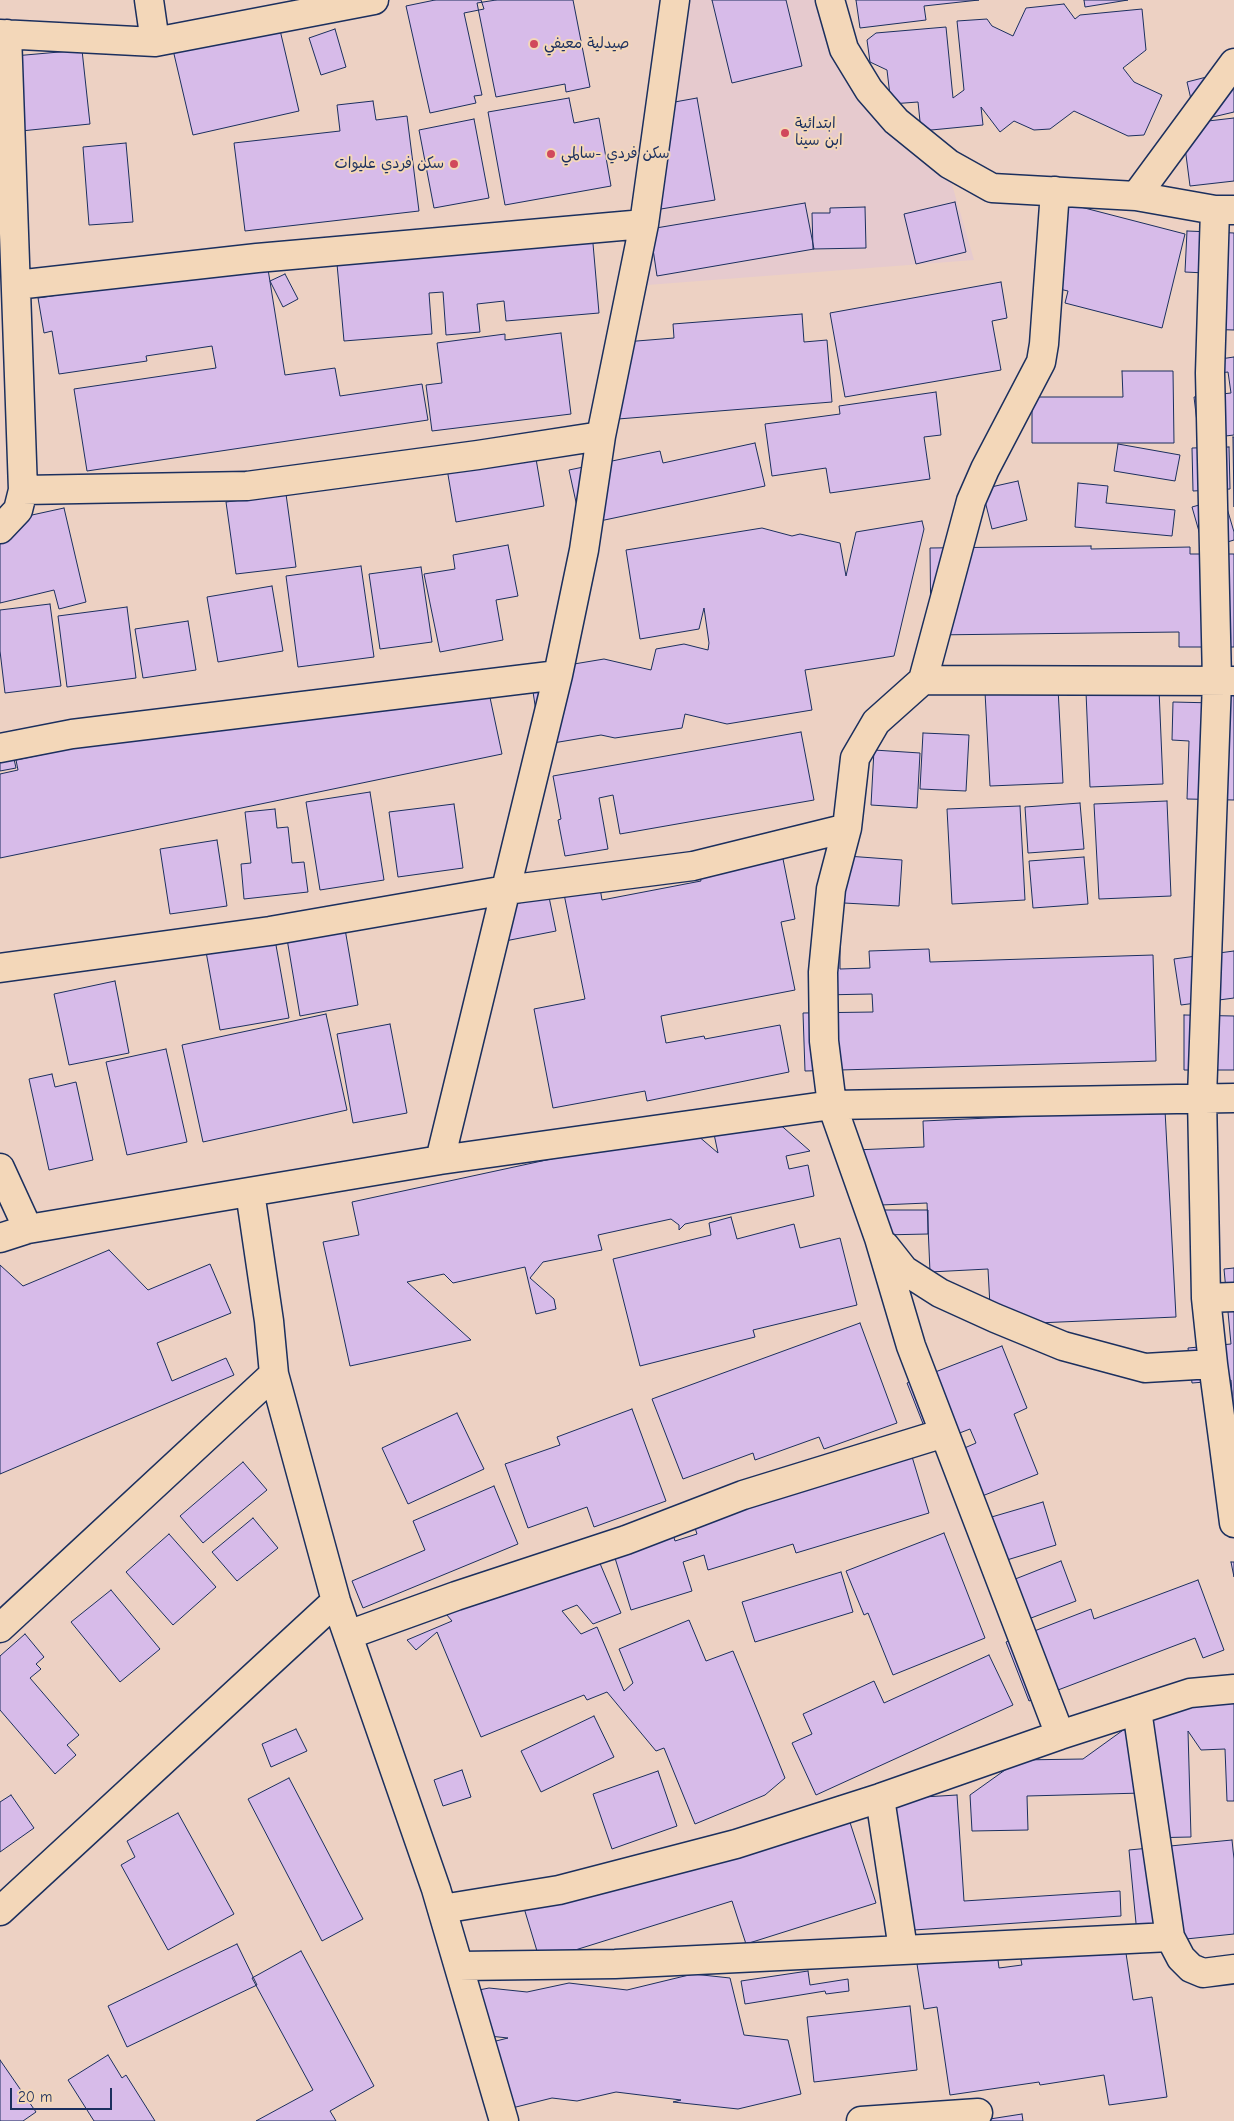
<!DOCTYPE html>
<meta charset="utf-8">
<style>
body{margin:0}
#map{position:relative;width:1234px;height:2121px;overflow:hidden;background:#edd1c3;font-family:"Comic Neue",sans-serif}
canvas{display:block}
.scale{position:absolute;left:10px;top:2088px;width:102px;height:22px;box-sizing:border-box;border:2px solid #1b2f5e;border-top:0;padding-left:6px;font-size:15px;line-height:18px;white-space:nowrap;color:#1b2f5e;-webkit-text-stroke:4px #f3d7b9;paint-order:stroke}
</style>
<div id="map">
<canvas width="1234" height="2121"></canvas>
<div class="scale">20 m</div>
</div>
<script>
const c = document.querySelector('canvas').getContext('2d');
c.lineJoin = 'round';
function paint(path, color) { c.fillStyle = color; c.fill(path, 'evenodd'); }
const shape = rows => new Path2D(rows.map(r => 'M' + r).join(''));
function strokePath(path, color, width, dash) { c.strokeStyle = color; c.lineWidth = width; c.lineCap = dash ? 'butt' : 'round'; c.setLineDash(dash || []); c.stroke(path); }
function label(font, color, halo, rows, align = 'center') {
  c.font = font + ' "Comic Neue","Playpen Sans Arabic",sans-serif'; c.lineWidth = 4; c.setLineDash([]); c.textBaseline = 'middle'; c.strokeStyle = halo; c.fillStyle = color; for (const [text, x, y, turn = 0] of rows) {
    c.save(); c.translate(x, y); c.rotate((+turn || 0) * Math.PI / 180); c.textAlign = isNaN(turn) ? turn : align; if (halo) c.strokeText(text, 0, 0); c.fillText(text, 0, 0); c.restore();
  }
}
const built = shape([
 [690,0,825,0,850,84,951,181,974,260,647,285]
]);
const building = shape([
 [435,0,481,0,484,9,464,13,482,95,474,96,476,103,430,113,406,6,435,0],
 [496,0,573,0,590,87,566,92,565,84,496,97,477,3,496,0],
 [712,0,786,0,802,66,732,83,712,0],
 [856,0,979,0,924,6,926,20,860,28,856,0],
 [1084,0,1128,0,1085,7,1084,0],
 [1064,4,1075,19,1080,15,1142,9,1146,50,1123,68,1134,82,1162,95,1144,135,1128,136,1074,111,1050,129,1034,130,1014,121,1000,132,981,107,983,125,921,131,918,102,891,104,887,70,870,62,867,40,876,33,946,27,953,98,964,90,957,21,987,19,992,26,1013,36,1026,8,1064,4],
 [276,13,299,111,193,135,170,37,276,13],
 [335,29,346,67,321,75,309,38,335,29],
 [82,50,90,124,21,131,14,56,82,50],
 [1234,70,1234,112,1196,121,1187,82,1234,70],
 [569,98,574,123,599,118,611,186,505,205,488,112,569,98],
 [697,98,715,200,649,211,641,162,668,157,658,105,697,98],
 [373,101,376,120,407,116,419,211,245,231,234,143,340,131,337,105,373,101],
 [1234,118,1234,181,1190,186,1182,124,1234,118],
 [474,119,489,198,434,208,419,130,474,119],
 [126,143,133,222,89,225,83,147,126,143],
 [955,202,966,252,916,264,904,214,955,202],
 [805,203,814,249,657,276,650,229,805,203],
 [1069,204,1185,234,1162,328,1065,303,1068,291,1055,288,1054,263,1069,204],
 [865,207,866,248,813,249,812,213,830,213,830,208,865,207],
 [1187,231,1234,233,1234,330,1203,329,1205,273,1185,272,1187,231],
 [592,232,599,313,506,321,504,301,477,304,480,332,446,335,443,292,429,293,432,334,344,341,336,253,592,232],
 [267,263,285,375,335,368,340,396,422,384,428,420,87,471,74,389,216,368,212,346,146,356,147,361,59,374,52,331,44,333,38,298,267,263],
 [285,274,298,299,283,307,270,281,285,274],
 [1001,282,1007,318,992,321,1001,370,845,397,830,313,1001,282],
 [802,314,804,342,827,340,832,402,618,419,612,343,674,338,673,324,802,314],
 [561,333,571,414,432,431,426,385,442,383,437,343,505,334,505,340,561,333],
 [1234,357,1234,435,1199,439,1194,397,1231,393,1228,372,1202,375,1200,362,1234,357],
 [1122,371,1173,371,1174,443,1032,443,1032,397,1123,397,1122,371],
 [936,392,941,435,924,437,930,479,830,493,826,468,772,476,765,424,840,414,839,406,936,392],
 [1233,437,1234,437,1234,507,1233,437],
 [533,441,544,506,456,522,445,457,533,441],
 [755,443,765,486,581,525,569,470,660,451,663,463,755,443],
 [1118,444,1180,455,1175,481,1114,471,1118,444],
 [1229,447,1230,489,1193,491,1192,448,1229,447],
 [1018,481,1027,520,992,529,982,489,1018,481],
 [1078,483,1108,486,1106,503,1175,510,1172,536,1075,527,1078,483],
 [286,494,296,567,236,574,226,502,286,494],
 [1224,498,1234,532,1234,540,1204,549,1192,507,1224,498],
 [64,508,86,602,59,609,54,590,0,603,0,522,64,508],
 [922,521,924,529,894,656,805,670,812,710,727,724,685,714,682,728,615,738,601,735,541,745,532,685,571,679,574,664,604,659,651,670,656,649,684,644,708,650,709,643,704,608,699,629,640,639,626,550,762,528,792,536,800,534,840,543,846,576,856,532,922,521],
 [508,545,518,596,496,600,503,640,440,652,424,574,455,569,453,555,508,545],
 [1091,546,1091,549,1190,547,1190,554,1234,554,1234,647,1179,647,1179,632,931,635,930,548,1091,546],
 [361,566,374,657,298,667,286,576,361,566],
 [421,567,432,642,380,649,369,574,421,567],
 [272,586,283,651,218,662,207,597,272,586],
 [50,604,61,686,5,693,0,651,0,610,50,604],
 [127,607,136,678,67,687,58,616,127,607],
 [188,621,196,670,143,678,135,629,188,621],
 [485,674,502,754,0,858,0,774,18,770,16,760,308,699,485,674],
 [1058,688,1063,783,990,786,985,692,1058,688],
 [1159,689,1163,784,1090,787,1086,692,1159,689],
 [1234,690,1234,800,1187,799,1189,741,1172,740,1173,702,1215,703,1234,690],
 [801,732,814,800,620,834,613,795,599,798,608,849,565,856,558,820,561,819,553,776,801,732],
 [923,733,969,735,966,791,920,789,923,733],
 [12,750,16,768,0,771,0,753,12,750],
 [874,750,920,753,917,808,871,805,874,750],
 [370,792,384,880,320,890,306,802,370,792],
 [1167,801,1171,896,1099,899,1094,804,1167,801],
 [1080,803,1084,849,1028,853,1025,807,1080,803],
 [454,804,463,868,398,877,389,812,454,804],
 [1020,806,1025,900,952,904,947,809,1020,806],
 [275,809,277,828,288,827,292,863,304,862,308,892,244,899,241,864,251,863,245,812,275,809],
 [217,840,227,906,170,914,160,849,217,840],
 [780,844,795,919,781,922,795,990,661,1016,666,1043,704,1036,705,1039,780,1025,789,1072,647,1101,645,1091,553,1108,534,1009,585,999,564,894,600,888,602,900,701,881,696,860,780,844],
 [847,856,902,860,899,906,844,903,847,856],
 [1084,857,1088,904,1033,908,1029,861,1084,857],
 [549,897,556,931,500,942,494,908,549,897],
 [344,923,358,1005,300,1016,286,933,344,923],
 [274,934,289,1018,220,1030,205,946,274,934],
 [840,944,840,969,870,968,869,951,929,949,930,962,1153,955,1156,1061,805,1071,803,1013,873,1012,872,994,821,995,819,945,840,944],
 [1234,951,1234,998,1181,1005,1174,959,1234,951],
 [115,981,129,1053,69,1065,54,994,115,981],
 [326,1014,347,1110,203,1142,182,1045,326,1014],
 [1184,1015,1234,1016,1234,1070,1184,1070,1184,1015],
 [390,1024,407,1113,353,1123,337,1034,390,1024],
 [166,1049,187,1142,127,1155,106,1062,166,1049],
 [52,1074,55,1087,76,1082,93,1160,49,1170,29,1079,52,1074],
 [1165,1110,1176,1317,991,1325,988,1269,930,1272,927,1203,858,1206,855,1150,924,1147,923,1121,1165,1110],
 [776,1121,810,1151,786,1156,789,1169,808,1165,814,1196,685,1224,679,1230,679,1225,671,1219,598,1235,602,1250,543,1262,530,1278,554,1299,556,1309,536,1314,525,1267,453,1283,444,1274,407,1282,471,1340,350,1366,323,1242,359,1235,352,1202,690,1129,718,1153,714,1134,776,1121],
 [881,1210,928,1210,928,1234,882,1235,881,1210],
 [731,1217,737,1239,794,1224,800,1248,840,1238,857,1305,753,1330,755,1337,640,1366,613,1259,711,1235,709,1223,731,1217],
 [109,1250,148,1290,210,1264,231,1313,157,1343,172,1381,226,1358,234,1375,0,1474,0,1265,23,1286,109,1250],
 [1234,1268,1234,1406,1233,1406,1231,1380,1192,1383,1188,1348,1231,1344,1224,1269,1234,1268],
 [860,1323,897,1423,824,1449,819,1437,755,1460,753,1453,683,1479,652,1399,860,1323],
 [1002,1346,1027,1408,1014,1414,1038,1474,972,1500,953,1453,976,1443,970,1429,931,1444,907,1383,1002,1346],
 [632,1409,666,1501,594,1527,587,1507,528,1528,505,1464,560,1445,557,1437,632,1409],
 [457,1413,484,1469,408,1504,382,1448,457,1413],
 [907,1440,929,1513,796,1553,793,1544,708,1570,704,1555,683,1562,692,1591,631,1610,607,1532,667,1514,675,1541,697,1534,688,1506,907,1440],
 [243,1462,267,1490,203,1543,180,1516,243,1462],
 [494,1486,518,1544,363,1608,352,1581,425,1550,413,1521,494,1486],
 [1043,1502,1056,1545,984,1567,971,1523,1043,1502],
 [253,1518,278,1548,237,1581,212,1552,253,1518],
 [944,1533,985,1638,893,1675,868,1613,864,1615,846,1571,944,1533],
 [169,1534,216,1587,173,1625,126,1572,169,1534],
 [593,1547,621,1613,593,1624,577,1605,562,1611,581,1634,597,1627,624,1691,633,1683,619,1649,689,1620,706,1661,733,1651,785,1778,765,1795,695,1824,664,1748,656,1751,607,1692,587,1700,584,1695,481,1737,437,1632,416,1650,407,1640,452,1621,436,1602,593,1547],
 [1061,1561,1076,1601,1010,1626,995,1587,1061,1561],
 [1231,1562,1234,1562,1234,1577,1231,1562],
 [841,1572,853,1612,755,1642,742,1602,841,1572],
 [1198,1580,1224,1650,1203,1658,1195,1638,1029,1701,1006,1642,1091,1609,1094,1619,1198,1580],
 [111,1590,160,1649,120,1682,71,1622,111,1590],
 [25,1634,44,1657,36,1664,41,1669,30,1678,79,1735,67,1745,76,1755,55,1774,0,1710,0,1656,25,1634],
 [989,1655,1013,1705,816,1795,792,1743,812,1734,803,1714,874,1681,884,1703,989,1655],
 [1234,1695,1234,1801,1227,1801,1225,1749,1201,1750,1188,1731,1191,1837,1144,1838,1143,1793,1027,1796,1028,1830,972,1831,970,1795,1019,1760,1083,1759,1169,1697,1234,1695],
 [594,1716,614,1757,541,1792,521,1751,594,1716],
 [296,1729,307,1751,271,1767,262,1744,296,1729],
 [462,1770,471,1797,443,1806,434,1780,462,1770],
 [658,1771,677,1826,612,1849,593,1794,658,1771],
 [289,1778,363,1919,322,1941,248,1799,289,1778],
 [11,1795,34,1828,0,1852,0,1802,11,1795],
 [957,1795,964,1901,1120,1891,1121,1916,899,1931,890,1799,957,1795],
 [845,1807,876,1903,746,1944,732,1901,540,1961,524,1908,845,1807],
 [178,1813,234,1914,168,1950,121,1865,135,1857,127,1841,178,1813],
 [1232,1840,1234,1859,1234,1934,1138,1944,1129,1850,1232,1840],
 [1124,1940,1133,2000,1152,1997,1167,2097,1109,2105,1104,2075,1040,2085,1039,2082,950,2095,937,2007,924,2009,917,1964,997,1952,999,1968,1022,1965,1020,1955,1124,1940],
 [237,1944,257,1985,127,2047,108,2006,237,1944],
 [301,1951,374,2086,330,2111,336,2121,256,2121,313,2090,252,1978,301,1951],
 [808,1971,810,1985,848,1979,849,1991,826,1994,825,1991,745,2004,741,1981,808,1971],
 [693,1974,730,1978,744,2035,788,2040,801,2094,738,2109,673,2102,681,2100,616,2092,577,2101,552,2098,508,2109,476,2046,508,2038,480,2035,474,1991,489,1988,527,1992,569,1983,627,1990,693,1974],
 [910,2006,917,2070,814,2082,807,2017,910,2006],
 [108,2055,122,2078,126,2075,155,2121,94,2121,68,2080,108,2055],
 [0,2060,36,2112,23,2121,0,2121,0,2060],
 [1022,2114,1023,2121,977,2121,1022,2114]
]);
const street = shape([
 [149,0,155,42],
 [830,0,844,49,869,90,896,121,949,164,992,188,1136,196,1215,210,1234,210],
 [0,34,155,42,374,0],
 [1055,191,1044,344,1041,362,985,469,971,501,923,680,876,722,855,758,847,828,831,889,823,972,824,1041,832,1105,879,1238,911,1346,1060,1735],
 [1136,196,1234,63],
 [16,285,257,258,644,224],
 [23,490,247,486,478,455,601,436],
 [0,529,18,510,23,490,7,34],
 [923,680,1234,681],
 [0,748,72,734,558,675],
 [0,968,270,931,506,890,693,866,847,828],
 [440,1160,558,675,584,550,601,436,644,224,675,0],
 [0,1168,28,1229],
 [250,1192,269,1321,274,1374,336,1601,436,1889,504,2121],
 [0,1238,28,1229,440,1160,832,1105,1234,1098],
 [885,1246,904,1270,940,1293,995,1318,1063,1346,1145,1368,1213,1364,1206,1298,1234,1297],
 [1206,1298,1202,1097,1217,681,1210,373,1215,210],
 [1213,1364,1224,1446,1234,1445],
 [1224,1446,1234,1523],
 [0,1628,274,1374],
 [348,1635,456,1596,626,1540,743,1495,944,1433],
 [880,1798,903,1949],
 [442,1909,559,1890,736,1844,880,1798,1060,1735,1190,1693,1234,1689],
 [0,1911,336,1601],
 [1170,1937,1181,1958,1191,1968,1203,1973,1234,1969],
 [459,1966,615,1964,1170,1937,1137,1710],
 [861,2121,978,2113]
]);
const markers = [
 [534,44,5,"#d1495b"],
 [785,133,5,"#d1495b"],
 [551,154,5,"#d1495b"],
 [454,164,5,"#d1495b"]
];
const poiNames = [
 ["صيدلية معيفي",544,44],
 ["ابتدائية",795,124],
 ["ابن سينا",795,141],
 ["سكن فردي -سالمي",561,154],
 ["سكن فردي عليوات",444,164,"right"]
];
paint(built, '#e6cace');
paint(building, '#d7bbe9');
strokePath(building, '#1b2f5e', 1);
strokePath(street, '#1b2f5e', 31);
strokePath(street, '#f3d7b9', 28);
for (const [x, y, r, color] of markers) { const dot = new Path2D(); dot.arc(x, y, r, 0, 2 * Math.PI); c.fillStyle = color; c.fill(dot); strokePath(dot, '#f3d7b9', 2); }
label('15px', '#1b2f5e', '#f3d7b9', poiNames, 'left');
</script>
